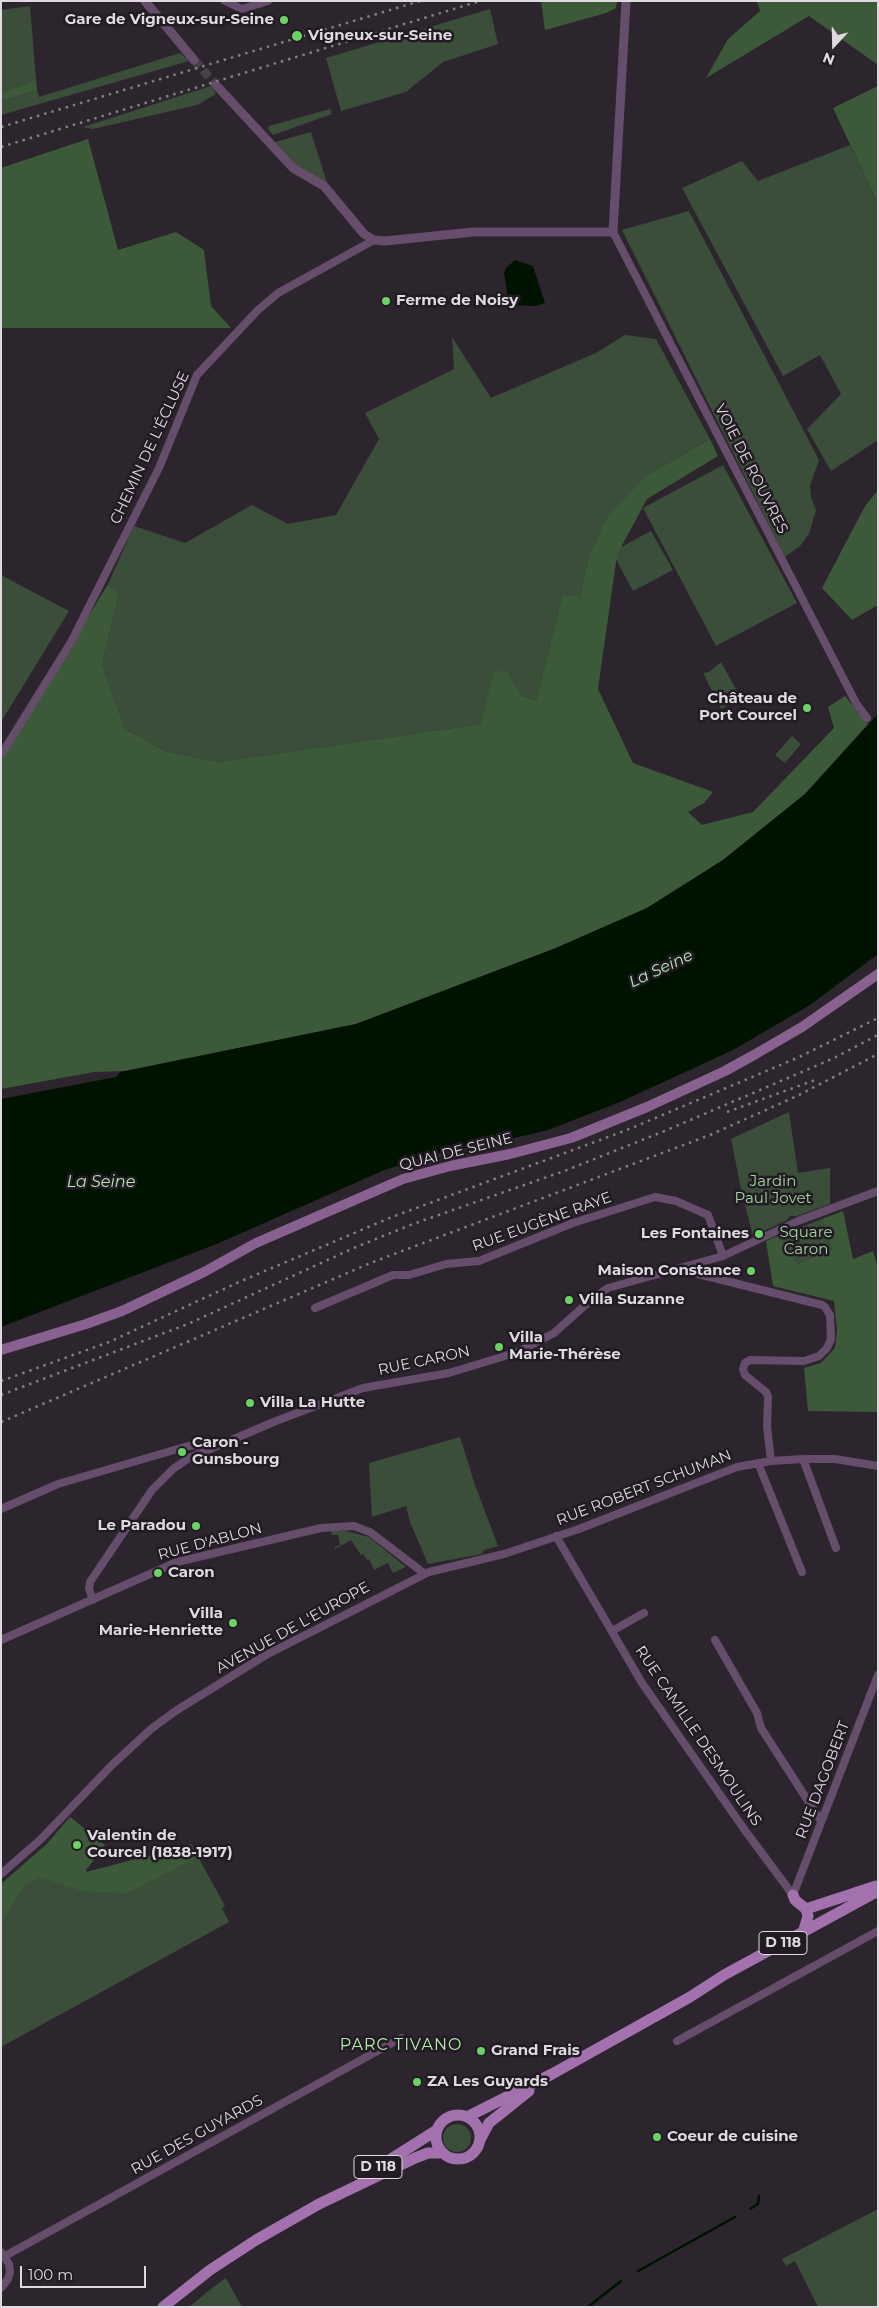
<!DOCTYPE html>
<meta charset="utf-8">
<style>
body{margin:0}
#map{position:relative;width:879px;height:2308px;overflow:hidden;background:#2c252d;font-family:Montserrat,sans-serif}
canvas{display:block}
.frame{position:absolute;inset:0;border:2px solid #dfdae0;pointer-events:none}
.north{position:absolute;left:809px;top:20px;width:50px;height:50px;-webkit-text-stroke:4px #221b24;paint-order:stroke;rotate:201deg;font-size:14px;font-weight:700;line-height:20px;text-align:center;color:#dfdae0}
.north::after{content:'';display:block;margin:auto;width:18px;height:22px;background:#dfdae0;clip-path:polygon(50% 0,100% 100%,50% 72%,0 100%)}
.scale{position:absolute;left:20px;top:2266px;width:126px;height:22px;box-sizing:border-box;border:2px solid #dfdae0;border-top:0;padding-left:6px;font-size:15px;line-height:18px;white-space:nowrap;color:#dfdae0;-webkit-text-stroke:4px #221b24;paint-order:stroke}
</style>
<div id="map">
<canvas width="879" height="2308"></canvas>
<div class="frame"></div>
<div class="north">N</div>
<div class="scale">100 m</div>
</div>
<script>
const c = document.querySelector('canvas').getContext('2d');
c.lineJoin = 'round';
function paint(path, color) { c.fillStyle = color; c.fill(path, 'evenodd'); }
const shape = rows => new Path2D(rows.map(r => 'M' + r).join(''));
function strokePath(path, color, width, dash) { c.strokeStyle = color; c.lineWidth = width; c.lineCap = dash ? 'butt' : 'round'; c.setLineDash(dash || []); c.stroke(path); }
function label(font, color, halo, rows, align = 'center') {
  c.font = font + ' Montserrat,sans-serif'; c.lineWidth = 5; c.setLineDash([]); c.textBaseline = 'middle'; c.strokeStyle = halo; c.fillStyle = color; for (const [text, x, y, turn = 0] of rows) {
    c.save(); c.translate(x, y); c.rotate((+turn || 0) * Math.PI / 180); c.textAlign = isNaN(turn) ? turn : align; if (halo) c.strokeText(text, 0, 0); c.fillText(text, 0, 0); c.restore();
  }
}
const green = shape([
 [30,6,36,80,1,93,1,10],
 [490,9,498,44,443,62,406,92,341,111,326,58],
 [180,53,189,61,1,115,1,101,37,90,39,97],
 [211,86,216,94,197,105,93,129,83,127],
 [330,109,332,114,273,135,268,129,269,126],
 [311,132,327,183,297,166,275,142],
 [850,145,878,204,878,440,831,471,807,429,841,394,820,355,783,376,682,188,742,161,758,181],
 [689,211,819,460,810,486,811,497,816,510,809,534,800,546,785,557,622,230],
 [625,335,656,339,710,439,646,476,588,559,580,596,562,596,536,700,521,696,509,673,481,724,218,762,165,751,125,729,102,665,119,593,108,584,134,526,185,543,252,505,288,524,336,515,379,439,365,413,454,369,452,337,491,398,596,353],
 [723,465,797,603,716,646,643,508],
 [651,531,673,570,633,591,612,552],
 [1,575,69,611,1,722],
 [721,662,741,698,721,709,703,673,709,672],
 [792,736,801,744,785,763,775,755],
 [789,1112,798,1173,830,1168,830,1204,797,1216,790,1216,787,1220,753,1236,742,1194,731,1139],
 [822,1219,832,1249,798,1264,778,1236],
 [460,1437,475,1485,498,1546,484,1550,482,1554,428,1564,410,1522,406,1506,372,1517,369,1463],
 [331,1531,346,1531,369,1537,406,1567,393,1573,388,1563,374,1570,369,1559,367,1560,363,1554,361,1555,351,1540,335,1549,334,1547,340,1545,338,1535,332,1535],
 [70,1817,105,1845,86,1870,87,1872,191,1844,225,1906,222,1908,229,1922,1,2047,1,1884,47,1844],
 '443 2138a14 14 0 1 1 28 0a14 14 0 1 1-28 0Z',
 [878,2209,878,2307,818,2307,795,2261,786,2266,782,2259],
 [226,2278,242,2307,189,2307,212,2288]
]);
const forest = shape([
 [541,1,617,1,616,8,606,13,545,30],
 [757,1,878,1,878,65,809,16,706,78,728,39,760,11],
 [36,80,37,90,1,101,1,93],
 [878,86,878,204,833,108],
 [88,139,118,250,176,232,204,250,211,306,231,328,1,328,1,168],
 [710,439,718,456,647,499,617,555,598,689,633,763,713,792,704,803,688,812,702,825,753,812,834,728,828,707,845,696,868,724,805,794,723,860,647,908,556,948,356,1024,127,1071,94,1072,1,1089,1,761,108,584,119,593,102,665,125,729,165,751,218,762,481,724,494,670,509,673,521,696,536,700,562,596,580,596,588,559,607,518,646,476],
 [878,490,878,605,852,620,822,588,865,506],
 [843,1211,853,1259,873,1251,878,1268,878,1412,808,1411,804,1368,821,1363,835,1348,837,1330,834,1301,773,1286,766,1241,778,1236,798,1264,832,1249,822,1219],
 [70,1817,105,1845,86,1870,87,1872,187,1846,194,1859,127,1893,82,1891,41,1877,24,1885,1,1924,1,1884,47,1844]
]);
const water = shape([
 [515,260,533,266,545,303,536,306,509,305,504,273,506,268],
 [878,714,878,954,810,1005,733,1050,620,1102,548,1130,480,1146,447,1151,417,1159,382,1171,219,1243,1,1327,1,1099,116,1077,120,1072,356,1024,556,948,647,908,723,860,805,794]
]);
const stream = shape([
 [750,2209,758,2204,759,2196],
 [638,2271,735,2217],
 [588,2307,621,2281]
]);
const tertiaryTunnel = shape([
 [194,60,216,85]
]);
const minor = shape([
 [225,1,242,9,268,1],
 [613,232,856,703,867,718],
 [1,755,71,642,159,468,197,375,257,311,278,293,374,240],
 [690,1266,698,1274,822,1305,825,1307,830,1315,831,1339,827,1348,819,1356,804,1361,750,1360,745,1363,743,1369,745,1375,766,1392,768,1397,767,1426,771,1461],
 [315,1308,393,1275,409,1275,446,1264,479,1261,573,1223,655,1197,676,1201,708,1215,723,1256],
 [803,1459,836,1548],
 [758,1463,802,1572],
 [1,1509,58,1484,188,1446,197,1445,205,1452],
 [556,1536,642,1683,744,1829,793,1895],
 [93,1600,89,1589,90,1582,152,1490,173,1469,189,1458,276,1421,363,1388,449,1373,518,1352,554,1333,591,1300,608,1288,723,1256,798,1221,878,1191],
 [612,1631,644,1613],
 [1,1640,177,1562,321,1528,354,1526,370,1532,425,1574],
 [715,1640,757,1713,761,1728,821,1821],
 [1,1874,40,1840,112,1765,151,1729,177,1710,266,1655,429,1572,504,1554,579,1529,737,1467,771,1461,803,1459,835,1459,878,1466],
 [793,1895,878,1675],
 [677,2041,878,1931],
 [1,2252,9,2264,10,2272,8,2279,1,2288],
 [5,2256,401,2038]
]);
const tertiary = shape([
 [145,1,194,60],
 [216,85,293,168,324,186,364,234,374,240,385,241,473,232,613,232,626,1]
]);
const secondary = shape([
 [1,1350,86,1324,122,1311,204,1272,256,1243,403,1179,450,1166,510,1154,571,1138,647,1107,725,1071,754,1055,802,1027,878,974]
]);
const primary = shape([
 [793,1895,795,1900,806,1909,808,1916,803,1933],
 [806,1909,876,1886],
 '436 2137a22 22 0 1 1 44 0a22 22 0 1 1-44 0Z',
 [467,2117,552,2074,690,1997,724,1975,878,1891],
 [480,2140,489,2123,529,2091],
 [369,2173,437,2130],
 [163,2307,210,2270,256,2240,319,2204,415,2158,428,2153,443,2153]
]);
const rail = shape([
 [1,127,420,1],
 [1,147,480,1],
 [727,1112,818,1079],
 [1,1381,109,1342,239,1282,392,1217,627,1130,797,1058,878,1018],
 [1,1395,188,1324,356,1247,413,1224,567,1170,667,1130,832,1059,878,1035],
 [1,1422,373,1262,710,1135,797,1096,878,1054]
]);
const markers = [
 [284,20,5,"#6ad364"],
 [297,36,6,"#6ad364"],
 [386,301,5,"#6ad364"],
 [807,708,5,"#6ad364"],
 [759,1234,5,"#6ad364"],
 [751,1271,5,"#6ad364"],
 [569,1300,5,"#6ad364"],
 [499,1347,5,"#6ad364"],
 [250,1403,5,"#6ad364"],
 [182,1452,5,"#6ad364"],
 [196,1526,5,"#6ad364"],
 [158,1573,5,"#6ad364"],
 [233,1623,5,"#6ad364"],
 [77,1845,5,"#6ad364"],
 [481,2051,5,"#6ad364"],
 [417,2082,5,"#6ad364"],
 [657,2137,5,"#6ad364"]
];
const shields = [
 [783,1943,48],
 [378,2167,48]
];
const shieldNames = [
 ["D 118",783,1943],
 ["D 118",378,2167]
];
const poiNames = [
 ["Gare de Vigneux-sur-Seine",274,20,"right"],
 ["Vigneux-sur-Seine",308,36],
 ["Ferme de Noisy",396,301],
 ["Château de",797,699,"right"],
 ["Port Courcel",797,716,"right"],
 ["Les Fontaines",749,1234,"right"],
 ["Maison Constance",741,1271,"right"],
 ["Villa Suzanne",579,1300],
 ["Villa",509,1338],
 ["Marie-Thérèse",509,1355],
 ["Villa La Hutte",260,1403],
 ["Caron -",192,1443],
 ["Gunsbourg",192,1460],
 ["Le Paradou",186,1526,"right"],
 ["Caron",168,1573],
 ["Villa",223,1614,"right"],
 ["Marie-Henriette",223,1631,"right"],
 ["Valentin de",87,1836],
 ["Courcel (1838-1917)",87,1853],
 ["Grand Frais",491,2051],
 ["ZA Les Guyards",427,2082],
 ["Coeur de cuisine",667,2137]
];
const streetNames = [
 ["CHEMIN DE L'ÉCLUSE",150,448,-65],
 ["VOIE DE ROUVRES",751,469,63],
 ["QUAI DE SEINE",456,1152,-14],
 ["RUE EUGÈNE RAYE",542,1222,-20],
 ["RUE CARON",424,1361,-12],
 ["RUE ROBERT SCHUMAN",644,1488,-21],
 ["RUE D'ABLON",210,1542,-15],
 ["AVENUE DE L'EUROPE",293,1628,-29],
 ["RUE CAMILLE DESMOULINS",698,1736,56],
 ["RUE DAGOBERT",823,1780,-69],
 ["RUE DES GUYARDS",197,2135,-29]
];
const parkNames = [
 ["Jardin",773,1182],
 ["Paul Jovet",773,1199],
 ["Square",806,1233],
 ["Caron",806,1250]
];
const waterNames = [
 ["La Seine",661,969,-25],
 ["La Seine",101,1182]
];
const neighbourhoodNames = [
 ["PARC TIVANO",401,2045]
];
paint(green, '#3b4e3a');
paint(forest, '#3c5a39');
paint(water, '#001200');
strokePath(stream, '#001200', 2.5);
strokePath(tertiaryTunnel, '#474048', 9, [9, 4.5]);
strokePath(minor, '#654d6b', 8);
strokePath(tertiary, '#654d6b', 9);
strokePath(secondary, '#886191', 10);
strokePath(primary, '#a271ae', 11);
strokePath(rail, '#837d84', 2.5, [2.5, 5]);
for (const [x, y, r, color] of markers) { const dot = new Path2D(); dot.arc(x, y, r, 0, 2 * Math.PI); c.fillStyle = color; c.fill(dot); strokePath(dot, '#221b24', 2); }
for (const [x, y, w] of shields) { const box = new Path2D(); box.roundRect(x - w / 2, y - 11.5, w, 23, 4); c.fillStyle = '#221b24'; c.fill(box); strokePath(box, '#dfdae0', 1); }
label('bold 14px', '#dfdae0', null, shieldNames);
label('bold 15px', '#dfdae0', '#221b24', poiNames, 'left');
label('15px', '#dfdae0', '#221b24', streetNames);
label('15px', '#a2d59d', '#221b24', parkNames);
label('italic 16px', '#b3e8af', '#221b24', waterNames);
c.letterSpacing = '1px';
label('16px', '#b4ecaf', '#221b24', neighbourhoodNames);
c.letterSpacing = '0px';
</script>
